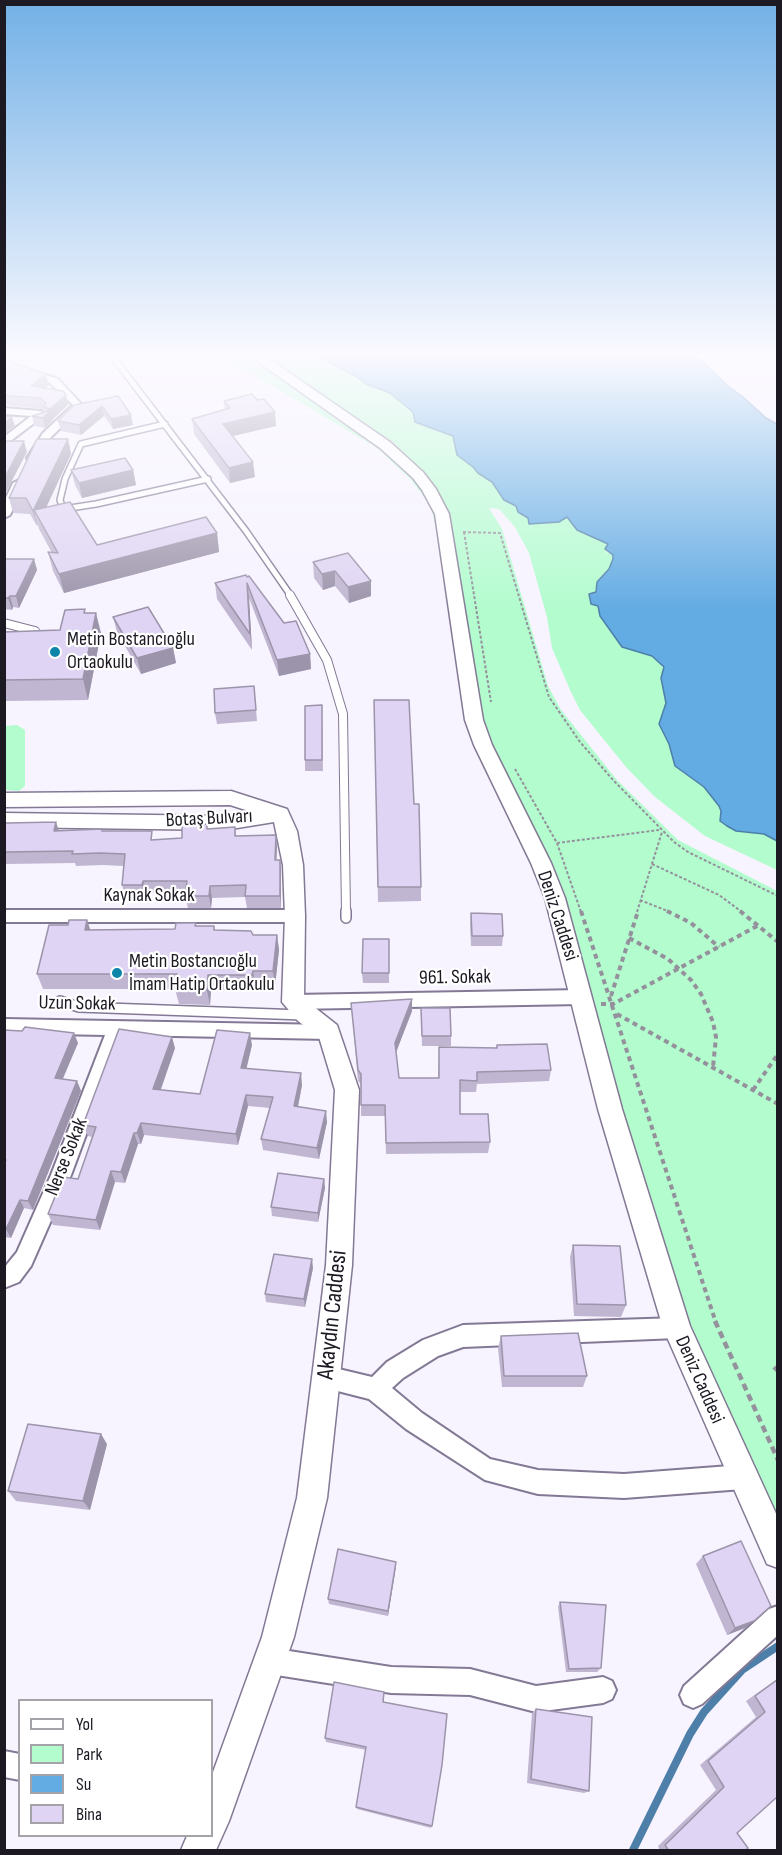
<!DOCTYPE html>
<meta charset="utf-8">
<style>
body{margin:0}
#map{position:relative;width:782px;height:1855px;overflow:hidden;background:#f7f3ff;font-family:"Sofia Sans Condensed",sans-serif}
canvas{display:block}
.frame{position:absolute;inset:0;border:6px solid #1d1923;pointer-events:none}
.legend{position:absolute;left:18px;top:1699px;width:195px;height:138px;box-sizing:border-box;background:#fff;border:2px solid #a5a3a7;margin:0;padding:8px 10px;list-style:none;font-size:18px;color:#1d1923}
.legend li{display:flex;align-items:center;gap:12px;height:30px}
.legend b{width:30px;border:2px solid #a5a3a7}
</style>
<div id="map">
<canvas width="782" height="1855"></canvas>
<div class="frame"></div>
<ul class="legend">
<li><b style="height:8px;background:#fff"></b>Yol</li>
<li><b style="height:16px;background:#b2fcce"></b>Park</li>
<li><b style="height:16px;background:#62abe3"></b>Su</li>
<li><b style="height:16px;background:#dfd4f3"></b>Bina</li>
</ul>
</div>
<script>
const c = document.querySelector('canvas').getContext('2d');
c.lineJoin = 'round';
function paint(path, color) { c.fillStyle = color; c.fill(path, 'evenodd'); }
const shape = rows => new Path2D(rows.map(r => 'M' + r).join(''));
function strokePath(path, color, width, dash) { c.strokeStyle = color; c.lineWidth = width; c.lineCap = dash ? 'butt' : 'round'; c.setLineDash(dash || []); c.stroke(path); }
function label(font, color, halo, rows, align = 'center') {
  c.font = font + ' "Sofia Sans Condensed",sans-serif'; c.lineWidth = 4.5; c.setLineDash([]); c.textBaseline = 'middle'; c.strokeStyle = halo; c.fillStyle = color; for (const [text, x, y, turn = 0] of rows) {
    c.save(); c.translate(x, y); c.rotate((+turn || 0) * Math.PI / 180); c.textAlign = isNaN(turn) ? turn : align; if (halo) c.strokeText(text, 0, 0); c.fillText(text, 0, 0); c.restore();
  }
}
const green = shape([
 [215,352,309,352,357,377,366,384,390,393,413,412,415,418,431,428,453,436,457,455,473,467,478,473,492,482,504,500,516,506,518,512,529,520,540,524,559,522,567,517,577,530,608,544,606,552,613,555,613,559,610,569,603,574,591,604,598,606,607,627,622,647,652,656,664,667,661,678,667,703,659,724,669,744,673,761,682,772,704,787,719,806,722,811,720,816,736,831,764,834,777,841,777,870,705,836,655,797,626,767,580,710,571,692,552,648,547,617,529,553,515,527,499,509,489,508,502,529,548,686,561,710,617,780,678,840,777,891,777,1553,712,1412,555,898,483,745,431,506,411,480,377,448],
 [17,725,25,730,25,786,19,791,5,790,5,726]
]);
const water = shape([
 [309,352,693,352,728,386,743,397,766,418,777,424,777,841,764,834,736,831,727,826,720,821,721,811,719,806,704,787,675,766,669,744,659,724,666,703,661,678,664,667,652,656,622,647,600,616,598,606,591,604,589,594,596,592,597,582,609,569,613,559,613,555,605,549,608,544,577,530,567,517,559,522,529,524,528,518,518,512,516,506,504,500,492,482,478,473,473,467,457,455,453,436,415,422,413,412,390,393,366,384,357,377,309,352]
]);
const stream = shape([
 [633,1850,690,1734,704,1712,742,1670,778,1646]
]);
const pathFar2 = shape([
 [463,532,500,533,549,697,580,742,614,781,674,842,688,852,778,896],
 [464,532,491,702],
 [515,769,557,843,581,912],
 [557,843,659,830],
 [652,864,719,895,742,912],
 [640,900,670,912],
 [637,912,662,832]
]);
const pathFar1 = shape([
 [581,911,716,1323],
 [667,911,691,923,719,947],
 [740,911,778,942],
 [629,938,668,959,691,980,701,994,713,1022,716,1037,713,1067],
 [611,996,638,911],
 [601,1004,613,1004,759,925],
 [617,1014,778,1104],
 [753,1090,778,1054]
]);
const path = shape([
 [715,1321,778,1460],
 [774,1367,778,1371]
]);
const serviceFar2 = shape([
 [109,352,246,531,291,596],
 [165,424,81,444,65,479,60,500,62,506,70,508,96,504,208,479]
]);
const serviceFar1 = shape([
 [290,595,327,660,343,714,346,912],
 [4,623,35,631]
]);
const service = shape([
 [346,911,346,918],
 [60,1001,79,1007,303,1015]
]);
const minor = shape([
 [4,361,58,379,83,406,51,437,36,460,28,460,27,458,43,433,73,405,50,383,4,367,4,361],
 [4,408,41,411,46,414,4,446,4,437,31,416,4,414,4,408],
 [19,480,25,483,10,515,4,518,4,502,13,483,19,480],
 [4,910,295,910,301,912,303,916,301,920,295,922,4,922,4,910],
 [582,990,588,992,591,997,588,1002,582,1004,293,1009,287,1007,284,1002,287,997,293,995,582,990],
 [4,1019,329,1025,335,1027,338,1032,335,1037,329,1039,123,1035,71,1175,31,1266,19,1282,4,1288,4,1268,17,1252,51,1175,105,1035,4,1033,4,1019],
 [677,1318,685,1321,688,1328,685,1335,677,1338,463,1347,438,1356,403,1378,392,1388,422,1413,490,1459,538,1470,624,1474,743,1465,751,1469,755,1477,751,1485,743,1489,624,1498,538,1494,485,1480,406,1429,369,1399,326,1388,318,1385,315,1377,318,1369,326,1366,372,1377,387,1362,423,1340,463,1325,677,1318],
 [778,1606,778,1635,702,1704,693,1708,684,1704,680,1695,684,1686,769,1609,778,1606],
 [270,1648,391,1667,470,1669,536,1686,603,1677,612,1681,616,1690,612,1699,603,1703,536,1712,470,1695,391,1693,270,1674,261,1670,257,1661,261,1652,270,1648],
 [4,1751,20,1754,20,1780,4,1777,4,1751]
]);
const tertiary = shape([
 [244,352,259,352,390,442,423,472,436,489,449,514,483,720,492,745,551,863,565,898,622,1109,690,1326,778,1518,778,1568,767,1564,663,1328,598,1109,545,898,531,863,474,745,465,720,435,514,422,490,413,478,380,448,244,352],
 [231,791,287,809,297,831,303,865,305,916,304,999,337,1025,359,1090,352,1265,327,1498,294,1637,229,1821,216,1850,181,1850,187,1836,212,1836,212,1775,262,1637,297,1498,326,1265,335,1090,319,1037,298,1021,282,1002,285,916,283,865,274,822,225,830,4,827,4,813,225,816,252,812,230,805,4,807,4,793,231,791]
]);
const wall = shape([
 [4,360,49,385,44,388,68,405,53,419,53,420,45,428,34,426,32,416,44,412,42,409,13,406,4,404],
 [118,396,133,425,113,429,104,416,81,435,61,431,58,421],
 [257,400,275,412,276,426,233,436,255,477,230,483,194,434,192,419,225,410,224,401],
 [68,439,71,454,46,507,97,545,217,533,219,552,64,593,53,571,48,552,52,553,39,529,38,525,37,526,30,514,13,513,9,498],
 [71,470,133,470,136,485,82,498,75,485],
 [4,559,34,559,37,570,19,608,13,607,12,610,4,609],
 [313,562,371,581,371,596,349,603,335,586,323,590,314,578],
 [247,577,310,654,311,669,279,676,249,598,252,650,217,599,215,583],
 [86,613,101,633,88,700,4,701,4,632,60,630],
 [113,617,173,648,176,663,141,674,117,632],
 [255,697,257,721,217,724,215,713],
 [374,700,414,804,421,887,421,901,378,902],
 [322,705,323,771,305,771,305,760],
 [4,827,59,831,103,831,154,840,182,838,208,829,235,827,236,836,277,847,276,860,281,872,281,908,247,908,245,897,212,898,211,908,188,908,185,896,186,893,146,893,145,897,126,897,122,885,124,866,103,865,76,866,75,863,4,864],
 [471,913,503,936,502,946,471,946,470,924],
 [87,920,90,930,175,929,196,926,214,926,215,930,253,935,277,935,279,950,275,986,255,986,255,990,211,990,210,1005,179,1004,175,989,43,989,37,974,68,925],
 [389,939,389,983,363,983,362,973],
 [412,999,412,1011,396,1052,399,1078,438,1078,439,1047,496,1048,497,1045,551,1070,549,1081,477,1084,476,1092,460,1092,460,1114,490,1142,488,1153,386,1154,385,1116,361,1116,361,1084,358,1081,351,1003],
 [421,1008,451,1036,451,1046,422,1046],
 [4,1030,78,1043,62,1079,77,1081,81,1091,33,1210,24,1208,11,1238,4,1237],
 [252,1045,246,1068,302,1085,298,1106,327,1122,319,1159,263,1150,261,1139,270,1108,248,1106,238,1145,144,1135,141,1144,138,1144,125,1183,115,1182,100,1230,53,1225,48,1214,78,1179,92,1137,88,1136,83,1125,175,1048,160,1090,200,1094],
 [324,1179,325,1188,318,1222,272,1216,271,1207],
 [573,1245,626,1305,621,1317,574,1316,570,1257],
 [313,1268,305,1307,266,1302,265,1294],
 [501,1336,587,1376,583,1387,502,1387,498,1348],
 [107,1444,90,1510,16,1501,8,1491],
 [703,1556,745,1628,727,1635,696,1564],
 [396,1562,388,1616,329,1604,328,1599],
 [560,1602,601,1668,597,1672,566,1672,558,1607],
 [777,1679,777,1797,737,1833,745,1851,660,1851,658,1846,716,1790,700,1765,756,1717,746,1701],
 [384,1696,384,1702,432,1826,431,1828,357,1809,356,1807,366,1750,326,1742,325,1738],
 [536,1709,589,1791,584,1793,527,1783,532,1713]
]);
const shadedWall = shape([
 [46,374,49,385,33,396,31,386],
 [66,395,68,405,53,419,53,420,45,428,43,418,50,411,50,409],
 [102,406,104,416,81,435,79,425],
 [275,412,276,426,224,438,223,424],
 [131,415,133,425,113,429,111,419],
 [12,417,15,426,4,434,4,423],
 [68,439,71,454,40,521,34,510,37,526,33,511],
 [24,441,27,452,4,496,4,479],
 [253,462,255,477,230,483,229,468],
 [133,470,136,485,82,498,79,483],
 [217,533,219,552,64,593,59,574],
 [34,559,37,570,19,608,16,596],
 [335,571,335,586,323,590,322,574],
 [371,581,371,596,349,603,348,587],
 [247,583,249,598,252,650,250,634],
 [10,596,13,607,12,610,8,598],
 [96,613,101,633,88,700,83,679],
 [173,648,176,663,141,674,137,658],
 [310,654,311,669,279,676,277,660],
 [56,822,60,834,54,831],
 [276,835,277,847,276,872,275,860],
 [280,860,281,872,281,908,280,896],
 [143,881,146,893,145,897,142,885],
 [210,886,212,898,211,908,209,896],
 [87,920,92,935,85,930],
 [277,935,279,950,275,986,273,971],
 [253,971,255,986,255,990,252,975],
 [208,975,211,990,210,1005,207,990],
 [412,999,412,1011,395,1055,395,1043],
 [74,1033,78,1043,59,1088,55,1078],
 [250,1033,252,1045,244,1079,241,1068],
 [172,1037,175,1048,157,1101,153,1089],
 [301,1073,302,1085,296,1117,294,1106],
 [77,1081,81,1091,33,1210,28,1201],
 [246,1095,248,1106,238,1145,236,1134],
 [326,1111,327,1122,319,1159,317,1148],
 [141,1123,144,1135,141,1144,137,1133],
 [134,1133,138,1144,125,1183,121,1172],
 [111,1171,115,1182,100,1230,96,1220],
 [324,1179,325,1188,318,1222,318,1213],
 [20,1200,24,1208,11,1238,6,1229],
 [312,1259,313,1268,305,1307,304,1299],
 [101,1434,107,1444,90,1510,83,1501],
 [396,1562,396,1567,388,1616,388,1611],
 [754,1621,745,1628,727,1635,735,1628]
]);
const building = shape([
 [4,360,46,374,31,386,63,391,66,395,50,409,43,406,46,403,40,398,10,396,4,394,4,360],
 [252,394,257,400,264,399,275,412,223,424,253,462,229,468,192,419,230,408,224,401,252,394],
 [118,396,131,415,111,419,102,406,79,425,58,421,74,405,118,396],
 [51,410,43,418,32,416,51,410],
 [4,416,12,417,4,423,4,416],
 [37,439,68,439,33,511,26,498,9,498,37,439],
 [4,441,24,441,4,479,4,441],
 [125,458,133,470,79,483,71,470,125,458],
 [70,502,97,545,206,517,217,533,59,574,48,552,58,553,34,510,70,502],
 [348,553,371,581,348,587,335,571,322,574,313,562,348,553],
 [4,559,34,559,16,596,10,596,8,598,4,598,4,559],
 [246,575,247,577,249,576,284,623,296,621,310,654,277,660,247,583,250,634,215,583,246,575],
 [148,607,173,648,137,658,113,617,148,607],
 [85,609,84,613,96,613,83,679,4,680,4,632,60,630,65,610,85,609],
 [254,686,256,710,215,713,214,689,254,686],
 [374,700,409,700,414,804,419,804,421,887,378,887,374,700],
 [322,705,322,760,305,760,305,706,322,705],
 [56,822,54,831,102,829,102,831,152,831,151,840,182,838,182,825,207,824,207,829,235,827,235,836,276,835,275,860,280,860,280,896,245,896,246,885,210,886,209,896,185,896,187,881,143,881,142,885,122,885,125,854,100,853,72,854,73,851,4,852,4,827,6,823,56,822],
 [471,913,502,914,503,936,472,936,471,913],
 [69,920,87,920,85,930,175,929,176,923,196,923,195,926,214,926,214,930,251,931,253,935,277,935,273,971,253,971,252,975,208,975,207,990,175,989,177,974,37,974,49,925,68,925,69,920],
 [363,939,389,939,389,973,362,973,363,939],
 [412,999,395,1043,399,1078,439,1078,439,1047,497,1048,497,1045,547,1044,551,1070,477,1072,477,1081,460,1080,460,1114,488,1114,490,1142,386,1143,385,1105,361,1105,361,1074,358,1070,351,1003,412,999],
 [421,1008,450,1008,451,1036,422,1036,421,1008],
 [25,1027,74,1033,55,1078,77,1081,28,1201,20,1200,6,1229,4,1229,4,1164,6,1160,4,1160,4,1030,22,1031,25,1027],
 [119,1029,172,1037,153,1089,200,1094,217,1030,250,1033,241,1068,301,1073,294,1106,326,1111,317,1148,261,1139,273,1097,246,1095,236,1134,141,1123,137,1133,134,1133,121,1172,111,1171,96,1220,48,1214,63,1177,78,1179,96,1127,83,1125,119,1029],
 [278,1173,324,1179,318,1213,271,1207,278,1173],
 [573,1245,620,1246,626,1305,577,1304,573,1245],
 [274,1254,312,1259,304,1299,265,1294,274,1254],
 [578,1333,587,1376,504,1376,501,1336,578,1333],
 [28,1424,101,1434,83,1501,8,1491,28,1424],
 [741,1541,771,1606,754,1621,735,1628,703,1556,741,1541],
 [338,1549,396,1562,388,1611,328,1599,338,1549],
 [560,1602,606,1605,601,1668,569,1669,560,1602],
 [777,1680,777,1797,737,1833,748,1848,745,1851,669,1851,665,1845,724,1787,708,1761,765,1712,755,1696,777,1680],
 [334,1682,384,1692,383,1702,447,1714,442,1765,432,1826,356,1807,366,1747,325,1738,334,1682],
 [536,1709,592,1717,589,1791,531,1779,536,1709]
]);
const markers = [
 [55,652,6,"#0c85a9"],
 [117,973,6,"#0c85a9"]
];
const poiNames = [
 ["Metin Bostancıoğlu",67,640],
 ["Ortaokulu",67,663],
 ["Metin Bostancıoğlu",129,962],
 ["İmam Hatip Ortaokulu",129,985]
];
const streetNames = [
 ["Botaş Bulvarı",209,819,-3],
 ["Kaynak Sokak",149,896],
 ["Deniz Caddesi",557,916,72],
 ["961. Sokak",455,978,-1],
 ["Uzun Sokak",77,1004,1],
 ["Nerse Sokak",67,1157,-68],
 ["Deniz Caddesi",699,1380,66]
];
const nearStreetnames = [
 ["Akaydın Caddesi",333,1315,-84]
];
paint(green, '#b2fcce');
paint(water, '#62abe3');
strokePath(water, '#4d7fa9', 1.5);
strokePath(stream, '#4d7fa9', 8);
strokePath(serviceFar2, '#837994', 8);
strokePath(serviceFar1, '#837994', 10);
strokePath(service, '#837994', 12);
strokePath(minor, '#837994', 4);
strokePath(tertiary, '#837994', 3);
strokePath(pathFar2, '#95919c', 2, [3, 2]);
strokePath(pathFar1, '#95919c', 4, [5, 4]);
strokePath(path, '#95919c', 4.5, [7, 4.5]);
strokePath(serviceFar2, '#fff', 5);
strokePath(serviceFar1, '#fff', 8);
strokePath(service, '#fff', 9);
paint(minor, '#fff');
paint(tertiary, '#fff');
paint(wall, '#c0b6d1');
paint(shadedWall, '#9c94aa');
paint(building, '#dfd4f3');
strokePath(building, '#9c94aa', 1.5);
const sky = c.createLinearGradient(0, 0, 0, 612);
sky.addColorStop(0, '#72b0e6');
sky.addColorStop(0.58, '#fbfaff');
sky.addColorStop(1, '#fbfaff00');
c.fillStyle = sky;
c.fillRect(0, 0, 782, 612);
for (const [x, y, r, color] of markers) { const dot = new Path2D(); dot.arc(x, y, r, 0, 2 * Math.PI); c.fillStyle = color; c.fill(dot); strokePath(dot, '#fff', 2); }
label('20px', '#1d1923', '#fff', poiNames, 'left');
label('20px', '#1d1923', '#fff', streetNames);
label('24px', '#1d1923', '#fff', nearStreetnames);
</script>
